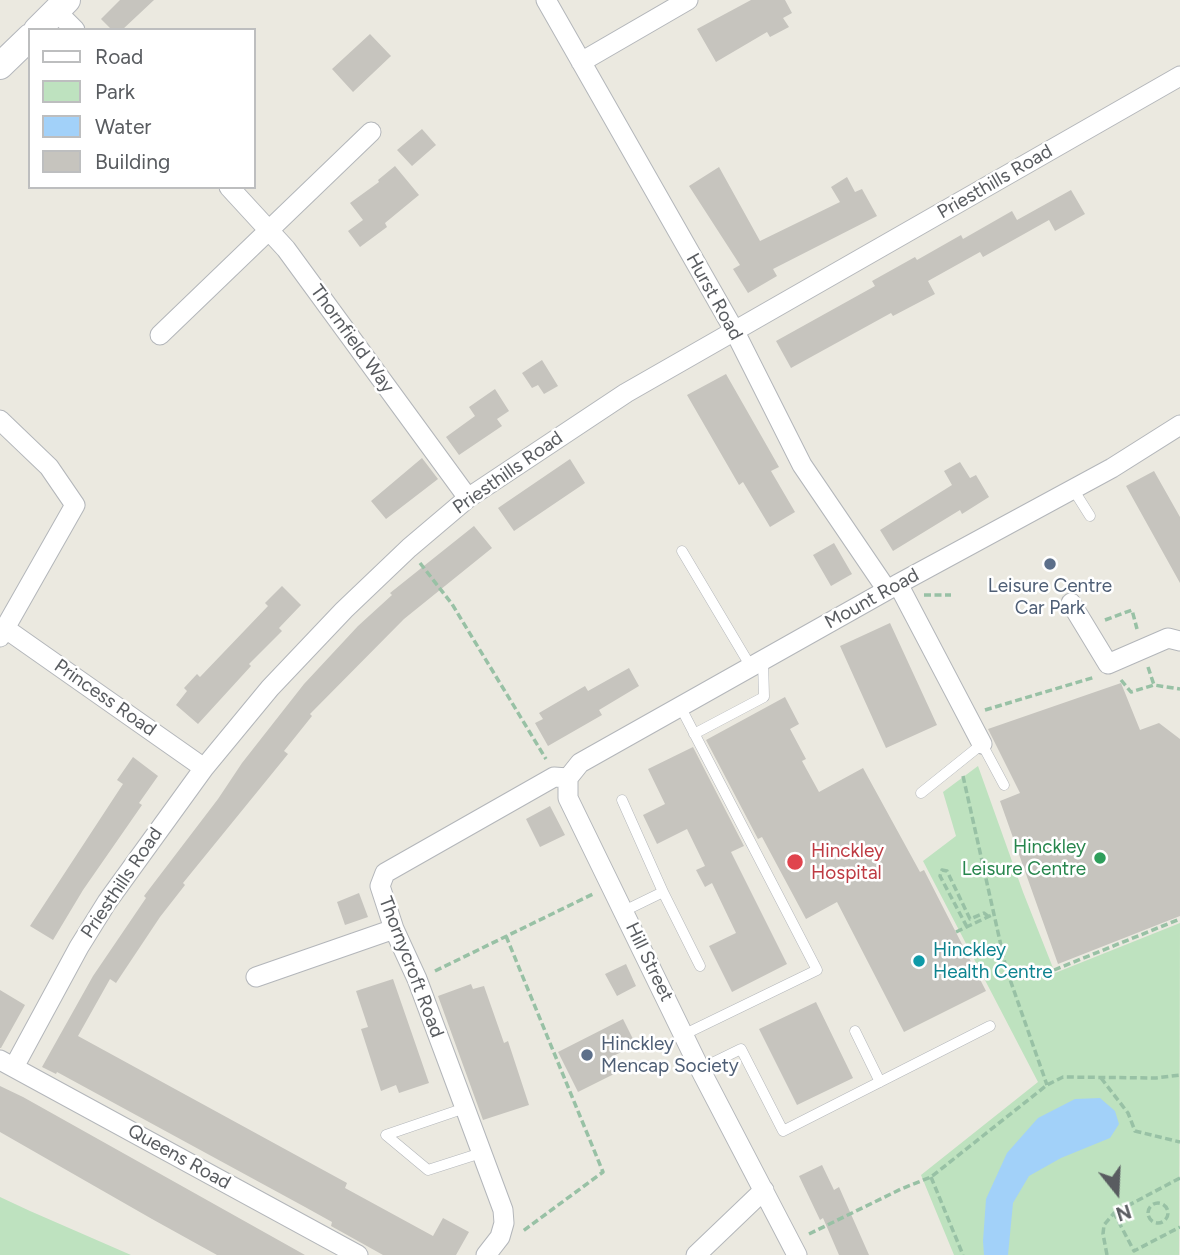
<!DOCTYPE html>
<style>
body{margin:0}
#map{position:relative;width:1180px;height:1255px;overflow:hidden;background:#ebe9e0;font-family:Figtree,sans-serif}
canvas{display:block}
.legend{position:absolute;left:28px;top:28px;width:228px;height:161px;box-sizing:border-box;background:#fff;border:2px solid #bdbebf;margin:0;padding:9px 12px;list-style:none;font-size:21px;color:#595c60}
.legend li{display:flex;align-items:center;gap:14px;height:35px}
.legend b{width:35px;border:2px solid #bdbebf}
.north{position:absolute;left:1082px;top:1157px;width:70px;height:70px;-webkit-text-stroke:5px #fff;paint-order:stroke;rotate:162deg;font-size:19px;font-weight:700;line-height:28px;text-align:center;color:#595c60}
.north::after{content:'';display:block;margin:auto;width:24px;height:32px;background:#595c60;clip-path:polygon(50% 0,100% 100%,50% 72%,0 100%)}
</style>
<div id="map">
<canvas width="1180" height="1255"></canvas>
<ul class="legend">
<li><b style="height:9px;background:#fff"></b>Road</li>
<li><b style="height:19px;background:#bee2bf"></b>Park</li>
<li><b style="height:19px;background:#a2d1f9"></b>Water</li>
<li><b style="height:19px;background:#c6c4be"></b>Building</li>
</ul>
<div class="north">N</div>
</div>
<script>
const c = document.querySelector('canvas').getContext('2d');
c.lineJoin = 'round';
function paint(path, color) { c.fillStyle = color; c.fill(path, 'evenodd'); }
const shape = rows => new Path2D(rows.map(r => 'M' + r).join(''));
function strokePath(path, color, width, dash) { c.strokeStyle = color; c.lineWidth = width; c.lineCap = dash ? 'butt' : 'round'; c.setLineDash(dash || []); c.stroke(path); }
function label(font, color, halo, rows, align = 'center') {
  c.font = font + ' Figtree,sans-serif'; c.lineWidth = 5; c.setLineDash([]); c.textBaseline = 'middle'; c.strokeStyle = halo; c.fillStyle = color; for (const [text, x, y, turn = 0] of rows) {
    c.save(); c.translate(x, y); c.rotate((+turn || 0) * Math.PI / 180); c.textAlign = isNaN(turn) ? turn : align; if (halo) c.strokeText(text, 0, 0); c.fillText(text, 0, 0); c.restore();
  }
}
const green = shape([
 [978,766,1023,892,1055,973,1180,923,1179,1255,954,1255,921,1175,1038,1082,923,861,956,836,943,792],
 [0,1197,30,1211,131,1255,0,1255]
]);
const water = shape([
 [1100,1098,1115,1111,1119,1124,1110,1138,1061,1158,1029,1176,1013,1203,1008,1255,984,1255,983,1241,986,1199,1007,1153,1038,1118,1075,1099]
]);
const building = shape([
 [120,0,154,0,122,30,112,30,101,19],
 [751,0,785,0,792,13,783,18,789,27,770,37,767,32,716,62,697,29],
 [370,34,391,56,353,92,332,69],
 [422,129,436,145,412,166,397,150],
 [395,166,419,195,385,223,387,227,360,247,348,231,363,220,350,203,379,182,378,180],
 [719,167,760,241,840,202,831,187,847,177,855,192,862,189,877,216,773,269,777,276,748,293,733,269,740,265,689,186],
 [1071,190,1085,214,1055,231,1049,220,983,257,980,252,928,281,935,294,893,316,891,313,791,368,776,341,875,286,872,281,915,257,917,260,961,235,963,239,1012,211,1017,220],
 [542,360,558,386,544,394,538,385,532,388,522,373],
 [726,374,779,467,771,471,795,512,770,527,743,482,739,485,687,395],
 [495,389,509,411,497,419,502,426,459,455,446,437,475,416,469,407],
 [422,458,438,479,386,519,371,501],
 [570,459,585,483,514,531,498,508],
 [960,462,970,478,976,475,989,497,962,514,960,510,893,551,880,530,952,485,944,471],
 [1154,471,1180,517,1180,583,1126,486],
 [474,526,492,548,404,619,310,714,312,716,284,751,288,754,183,883,185,885,160,917,116,983,110,979,78,1036,347,1183,345,1188,433,1236,443,1218,469,1232,456,1255,383,1255,331,1226,332,1222,305,1207,57,1072,56,1074,42,1067,93,976,146,898,144,896,218,799,242,763,304,684,358,626,392,595,390,593],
 [834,543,852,574,831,586,813,555],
 [282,586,301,605,279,628,282,631,249,664,251,666,198,724,176,705,187,691,184,688,197,674,200,677,268,606,265,603],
 [890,623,937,725,886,748,840,646],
 [629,668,639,686,599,710,602,715,548,746,535,723,543,719,539,713,585,686,588,691],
 [1121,683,1140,730,1159,723,1180,739,1180,916,1058,964,1000,801,1020,793,988,729],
 [785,697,799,724,790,729,806,759,802,761,819,792,863,768,920,872,924,870,986,991,904,1032,837,902,806,919,762,837,758,839,706,740],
 [693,747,744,846,731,852,787,964,732,992,709,946,736,933,712,883,705,887,696,870,705,866,687,829,657,844,643,815,665,804,648,769],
 [133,757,158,776,139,803,142,805,83,890,53,940,30,926,123,784,117,780],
 [550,806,565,835,540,847,526,819],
 [359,893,368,917,345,925,337,902],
 [626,964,636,986,617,996,605,974],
 [393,979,429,1083,399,1093,396,1085,381,1091,361,1029,368,1027,356,991],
 [471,984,473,989,484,986,504,1043,508,1041,529,1105,483,1120,438,996],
 [0,990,25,1005,1,1048,0,1048],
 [816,1002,853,1078,797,1105,759,1029],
 [623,1019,636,1045,609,1058,616,1073,578,1092,558,1052],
 [0,1086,23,1097,305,1255,217,1255,152,1219,0,1132],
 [822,1165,834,1190,839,1187,869,1255,839,1255,823,1218,820,1220,799,1176]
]);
const path = shape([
 [420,563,452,604,546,759],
 [924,595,951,595],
 [1105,620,1132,610,1137,629],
 [1148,667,1154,685],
 [1121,680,1131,692,1154,685,1180,689],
 [985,710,1095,677],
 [963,776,1006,968,1047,1085],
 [967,927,940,876,942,870,947,871,970,919,984,913,989,917],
 [956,932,994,914],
 [506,936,603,1172,523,1231],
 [1054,970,1180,919],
 [435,971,595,893],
 [1101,1078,1128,1113,1135,1131,1180,1142],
 [931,1177,963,1255],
 [1180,1178,1114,1213,1134,1251,1180,1227],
 '1148 1213a10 10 0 1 1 20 0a10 10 0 1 1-20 0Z',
 [809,1234,901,1189,931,1177,1047,1085,1063,1077,1156,1078,1180,1075],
 [1107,1255,1103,1234,1104,1225,1114,1213]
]);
const service = shape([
 [1073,489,1090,516],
 [682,551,751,667],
 [681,708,817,970,683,1035],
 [694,734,764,697,763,661],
 [921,793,982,744,1004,785],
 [622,800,663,892],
 [624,911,663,892,700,966],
 [855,1031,880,1082],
 [700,1069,741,1049,783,1131,990,1026],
 [465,1108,386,1135,428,1170,481,1153]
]);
const minor = shape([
 [546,0,734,330,802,465,887,590],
 [56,11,75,30],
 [581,62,688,0],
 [229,187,286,249,468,498],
 [160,335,371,132],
 [0,420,49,467,75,505,0,637],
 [898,584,982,744],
 [1071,603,1108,664,1168,638,1180,641],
 [6,629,204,768],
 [568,778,580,763,898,584,1112,468,1180,425],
 [568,778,568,798,700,1069,797,1255],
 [256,977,394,929],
 [0,1060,358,1255],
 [14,1067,79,947,107,902,204,768,270,688,344,610,409,548,468,498,626,393,1180,76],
 [486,1255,500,1237,504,1223,503,1210,417,979,394,929,380,886,385,873,554,777,568,778],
 [696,1255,764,1190]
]);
const secondary = shape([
 [37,30,67,0],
 [0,66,30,37]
]);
const markers = [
 [1050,564,7,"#5c6f8a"],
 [1100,858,7,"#2e9e5b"],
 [795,862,9,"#e0444e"],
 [919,961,7,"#0f9aa8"],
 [587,1055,7,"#5c6f8a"]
];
const streetNames = [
 ["Priesthills Road",995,182,-30],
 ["Hurst Road",714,297,61],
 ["Thornfield Way",352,339,54],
 ["Priesthills Road",508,473,-35],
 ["Mount Road",872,599,-29],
 ["Princess Road",105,698,35],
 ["Priesthills Road",122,883,-56],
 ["Hill Street",649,962,64],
 ["Thornycroft Road",411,967,69],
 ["Queens Road",179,1157,29]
];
const serviceNames = [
 ["Leisure Centre",1050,586],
 ["Car Park",1050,608],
 ["Hinckley",601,1044,"left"],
 ["Mencap Society",601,1066,"left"]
];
const leisureNames = [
 ["Hinckley",1086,847],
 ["Leisure Centre",1086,869]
];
const healthNames = [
 ["Hinckley",811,851],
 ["Hospital",811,873]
];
const cultureNames = [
 ["Hinckley",933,950],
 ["Health Centre",933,972]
];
paint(green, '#bee2bf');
paint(water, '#a2d1f9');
paint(building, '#c6c4be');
strokePath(service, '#b3b6ba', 11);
strokePath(minor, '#b3b6ba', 21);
strokePath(secondary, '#b4b7bc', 28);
strokePath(path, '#98c1a5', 3.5, [7, 3.5]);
strokePath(service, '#fff', 10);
strokePath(minor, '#fff', 19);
strokePath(secondary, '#fff', 26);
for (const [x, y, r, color] of markers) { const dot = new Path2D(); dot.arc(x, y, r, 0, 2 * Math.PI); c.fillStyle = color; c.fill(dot); strokePath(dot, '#fff', 2.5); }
label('19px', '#595c60', '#fff', streetNames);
label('19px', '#4e5e75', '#fff', serviceNames);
label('19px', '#27864d', '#fff', leisureNames, 'right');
label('19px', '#be3a42', '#fff', healthNames, 'left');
label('19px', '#0d838f', '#fff', cultureNames, 'left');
</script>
